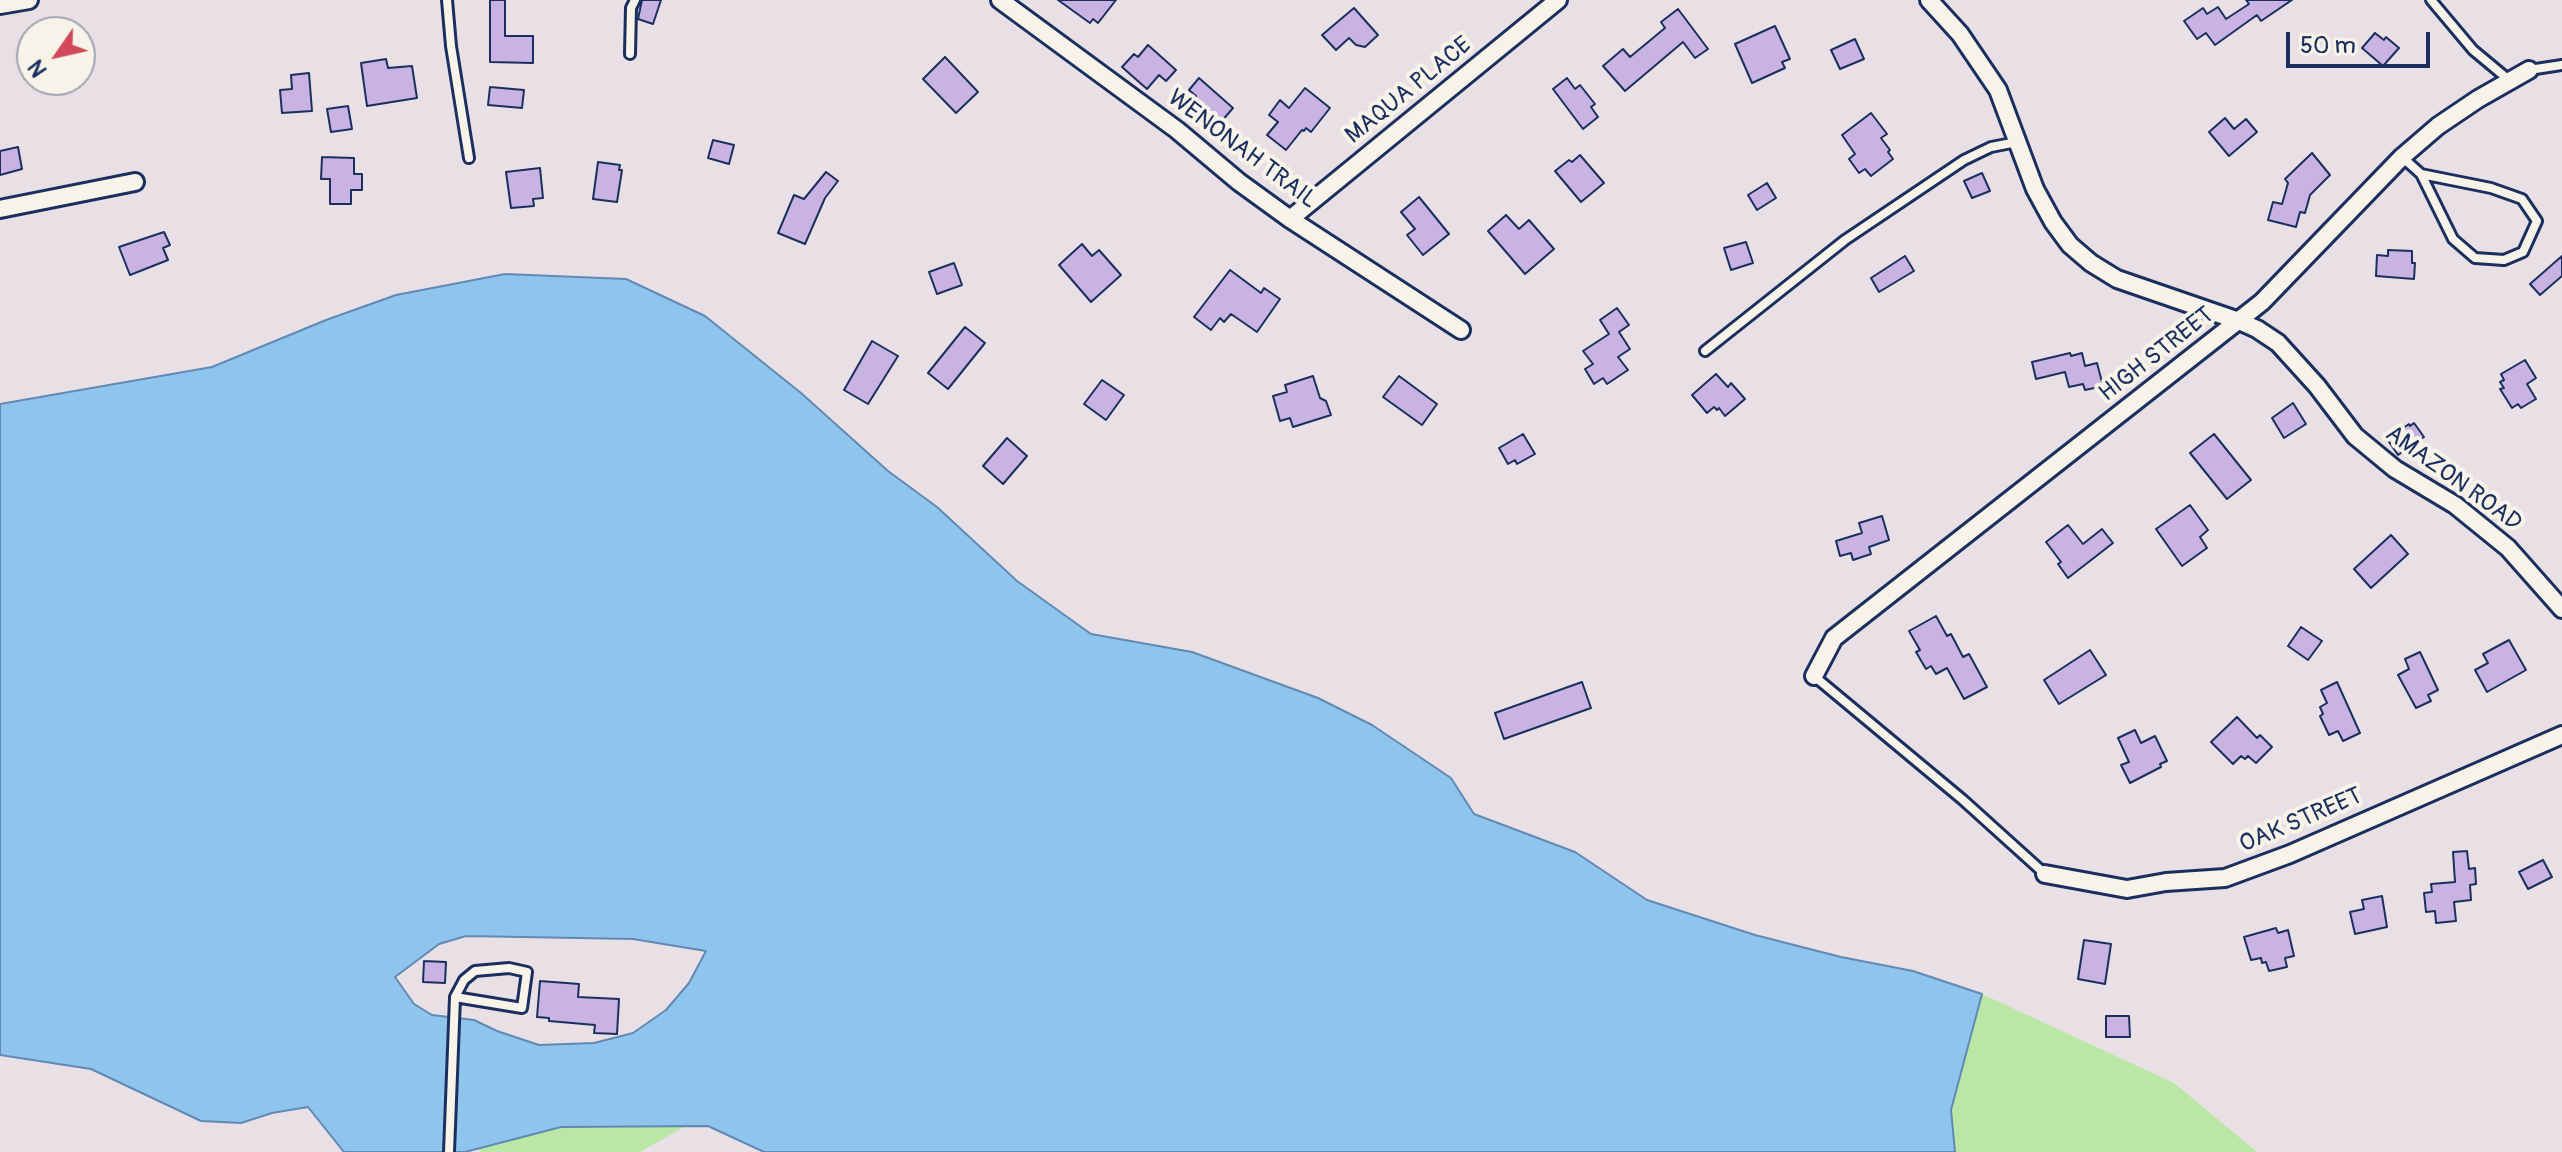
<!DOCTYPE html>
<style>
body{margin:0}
#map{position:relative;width:2562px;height:1152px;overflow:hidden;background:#e9e0e6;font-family:Pangolin,sans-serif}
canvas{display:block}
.north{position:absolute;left:16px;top:16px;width:80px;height:80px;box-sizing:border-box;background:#f7f3e8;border:2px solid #9fa5b1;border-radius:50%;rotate:236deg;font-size:22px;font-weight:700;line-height:32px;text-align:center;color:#1b2f5e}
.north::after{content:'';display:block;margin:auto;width:28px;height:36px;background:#d1495b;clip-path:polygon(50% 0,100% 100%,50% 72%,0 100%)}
.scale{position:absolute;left:2286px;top:32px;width:144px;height:36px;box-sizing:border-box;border:4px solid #1b2f5e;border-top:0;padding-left:10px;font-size:24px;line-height:28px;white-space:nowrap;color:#1b2f5e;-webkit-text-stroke:6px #f7f3e8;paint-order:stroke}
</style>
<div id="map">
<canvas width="2562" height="1152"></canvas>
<div class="north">N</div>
<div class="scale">50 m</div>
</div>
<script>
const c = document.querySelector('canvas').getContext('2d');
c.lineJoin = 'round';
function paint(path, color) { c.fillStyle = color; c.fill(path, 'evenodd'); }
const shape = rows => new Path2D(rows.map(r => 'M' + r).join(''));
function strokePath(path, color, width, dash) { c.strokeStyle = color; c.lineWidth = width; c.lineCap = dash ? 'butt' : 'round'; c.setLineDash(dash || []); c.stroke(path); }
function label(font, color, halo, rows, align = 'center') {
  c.font = font + ' Pangolin,sans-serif'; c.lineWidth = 8; c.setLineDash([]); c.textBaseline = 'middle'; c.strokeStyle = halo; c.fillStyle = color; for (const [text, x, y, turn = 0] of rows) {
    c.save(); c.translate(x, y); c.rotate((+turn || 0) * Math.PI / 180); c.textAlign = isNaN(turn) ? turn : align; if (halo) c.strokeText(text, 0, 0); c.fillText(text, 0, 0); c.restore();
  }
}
const green = shape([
 [1982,994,2174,1083,2257,1152,1955,1152,1951,1110],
 [686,1126,640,1152,481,1152,475,1148,561,1127]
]);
const water = shape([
 [505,274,626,279,705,316,801,393,888,471,937,507,1017,581,1091,634,1192,652,1318,698,1372,725,1451,778,1474,814,1575,852,1647,900,1755,935,1841,957,1913,971,1982,994,1951,1110,1955,1152,764,1152,708,1126,561,1127,465,1152,344,1152,308,1107,272,1113,241,1123,201,1121,91,1069,0,1055,0,404,212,367,326,320,396,295,505,274],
 [466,936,633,939,706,951,689,983,666,1010,633,1033,594,1043,539,1045,497,1031,474,1020,432,1015,414,1004,395,977,439,944,466,936]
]);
const building = shape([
 [490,0,505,0,505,36,533,36,533,63,490,62,490,0],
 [642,0,661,0,653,24,638,19,642,0],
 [1058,0,1116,0,1098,23,1093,19,1090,23,1058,0],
 [2246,0,2292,0,2261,21,2257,15,2215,45,2206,33,2197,39,2184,21,2203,8,2207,14,2218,7,2226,19,2249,4,2246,0],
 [1354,8,1378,35,1365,47,1356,45,1349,38,1336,50,1322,35,1354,8],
 [1678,9,1708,49,1695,58,1683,42,1625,91,1603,66,1623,49,1630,57,1665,28,1661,22,1678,9],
 [1775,26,1790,59,1782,62,1785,68,1752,83,1735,44,1775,26],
 [2375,33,2384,40,2386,37,2399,48,2383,66,2362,48,2375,33],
 [1855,39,1864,59,1840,69,1831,50,1855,39],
 [1148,45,1176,70,1166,81,1159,75,1147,89,1122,67,1134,54,1138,57,1148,45],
 [945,57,978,92,956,113,923,79,945,57],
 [386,59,388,68,412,66,417,98,367,106,361,63,386,59],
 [309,73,312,111,282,113,280,90,292,89,291,75,309,73],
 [1199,78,1233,108,1215,129,1206,122,1203,126,1184,110,1196,96,1189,90,1199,78],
 [1567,78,1575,89,1580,85,1595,104,1591,107,1598,117,1583,129,1553,89,1567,78],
 [490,87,524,90,522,108,488,105,490,87],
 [1305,88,1330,108,1311,132,1306,128,1304,131,1302,130,1286,150,1267,135,1278,122,1269,115,1280,100,1289,108,1305,88],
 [348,106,352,129,331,132,327,109,348,106],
 [1871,113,1887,134,1881,138,1890,150,1888,152,1893,159,1871,176,1865,169,1859,173,1849,159,1855,154,1842,135,1871,113],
 [2225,118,2234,129,2246,119,2257,132,2229,156,2209,132,2225,118],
 [713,140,734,145,729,164,708,158,713,140],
 [18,147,22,169,0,175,0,151,18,147],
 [2312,153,2330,175,2310,195,2305,213,2300,212,2296,227,2268,220,2273,202,2282,204,2288,183,2285,179,2312,153],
 [1580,155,1604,183,1581,202,1555,171,1569,160,1572,162,1580,155],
 [322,157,354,158,354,174,362,174,362,190,351,190,351,204,330,204,330,179,321,179,322,157],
 [598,162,620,165,619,170,622,170,617,202,593,199,598,162],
 [540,168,543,198,533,199,534,206,511,208,506,172,540,168],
 [826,172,838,181,825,198,805,244,778,233,794,195,804,199,826,172],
 [1982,173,1990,191,1972,198,1964,181,1982,173],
 [1767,183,1776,198,1757,210,1748,195,1767,183],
 [1419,197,1449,234,1423,255,1407,235,1415,229,1401,212,1419,197],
 [1506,215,1519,229,1529,220,1554,249,1525,274,1488,231,1506,215],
 [164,232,170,245,163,248,168,260,130,275,119,247,164,232],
 [1746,242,1753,263,1731,270,1724,248,1746,242],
 [1082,244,1092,256,1099,250,1121,275,1091,302,1059,265,1082,244],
 [2388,250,2412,251,2412,263,2415,263,2414,279,2376,276,2377,255,2388,256,2388,250],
 [1905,256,1914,271,1879,292,1871,278,1905,256],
 [2562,256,2562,276,2540,295,2530,284,2562,256],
 [954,263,962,285,937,294,929,272,954,263],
 [1230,270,1261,293,1264,288,1280,299,1257,332,1231,314,1224,322,1220,318,1211,330,1194,317,1230,270],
 [1617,308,1629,325,1619,332,1630,349,1618,357,1628,370,1607,384,1603,378,1594,384,1585,369,1593,364,1583,351,1609,334,1600,320,1617,308],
 [965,327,985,343,948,389,928,373,965,327],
 [872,341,898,356,868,404,844,390,872,341],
 [2070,353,2071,356,2082,353,2085,366,2097,363,2103,386,2085,390,2083,384,2069,387,2065,372,2036,379,2032,362,2070,353],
 [2525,360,2536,378,2527,384,2536,399,2521,408,2518,404,2512,408,2500,389,2504,388,2500,382,2504,380,2501,374,2525,360],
 [1716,374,1728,387,1731,383,1745,399,1725,416,1719,408,1717,410,1714,407,1707,413,1692,395,1716,374],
 [1313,376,1320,398,1326,401,1331,415,1293,427,1290,418,1280,421,1273,396,1287,392,1285,385,1313,376],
 [1399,376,1437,404,1422,425,1383,397,1399,376],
 [1102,380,1124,395,1106,420,1084,404,1102,380],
 [2293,403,2306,424,2284,438,2272,418,2293,403],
 [2414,423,2424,437,2398,455,2387,439,2409,424,2410,426,2414,423],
 [1523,434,1535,454,1517,464,1515,460,1508,464,1499,448,1523,434],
 [2214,434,2251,480,2227,499,2190,453,2214,434],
 [1007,438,1027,456,1003,484,983,466,1007,438],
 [2190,505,2208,530,2200,537,2207,548,2182,566,2156,529,2190,505],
 [1882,516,1889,540,1869,547,1871,554,1853,560,1851,553,1840,556,1836,541,1862,533,1859,523,1882,516],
 [2068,525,2083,544,2102,529,2113,543,2068,578,2058,564,2061,562,2046,542,2068,525],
 [2391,535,2408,554,2371,588,2354,569,2391,535],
 [1936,616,1947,636,1951,634,1963,657,1969,654,1987,687,1964,699,1947,668,1936,674,1931,666,1926,669,1916,652,1920,650,1909,631,1936,616],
 [2301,627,2322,641,2308,660,2288,646,2301,627],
 [2509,640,2526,670,2487,692,2475,670,2488,663,2483,654,2509,640],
 [2090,650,2106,675,2059,704,2044,680,2090,650],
 [2420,652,2438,690,2428,695,2431,701,2416,708,2398,675,2409,669,2405,659,2420,652],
 [1582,682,1591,708,1504,739,1495,713,1582,682],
 [2337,682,2360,733,2343,741,2338,731,2329,735,2320,716,2323,714,2320,707,2327,703,2321,690,2337,682],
 [2237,717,2257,738,2260,735,2272,747,2256,763,2248,756,2245,759,2241,756,2233,764,2211,742,2237,717],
 [2135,730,2141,743,2155,736,2167,761,2160,764,2161,767,2130,783,2121,765,2129,762,2118,738,2135,730],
 [2467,851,2469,869,2475,868,2476,884,2470,885,2471,900,2454,902,2456,921,2436,923,2435,911,2426,912,2424,893,2432,892,2431,884,2455,882,2453,852,2467,851],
 [2543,860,2552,877,2528,889,2519,872,2543,860],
 [2382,896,2387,927,2355,934,2350,912,2364,909,2362,900,2382,896],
 [2276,928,2278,933,2288,930,2294,956,2285,958,2287,967,2269,971,2266,962,2262,963,2261,958,2251,960,2244,937,2276,928],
 [2084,940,2111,944,2105,984,2078,979,2084,940],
 [424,961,446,962,445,983,423,982,424,961],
 [540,981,579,984,578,997,619,999,617,1034,594,1033,595,1025,549,1021,549,1018,537,1017,540,981],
 [2106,1016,2129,1016,2130,1037,2106,1037,2106,1016]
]);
const service = shape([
 [447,0,451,46,469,158],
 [2431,0,2473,50,2509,80],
 [630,54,631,8,635,0],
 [2529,70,2562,65],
 [2402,157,2421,174,2453,239,2475,258,2504,260,2523,252,2537,221,2522,199,2491,188,2421,174],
 [1705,351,1845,240,1964,160,1991,147,2017,142],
 [1814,676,1963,800,2045,874],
 [449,1152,455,997,464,980,475,971,509,968,527,972,522,1008,455,997]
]);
const minor = shape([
 [1000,0,1177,130,1239,182,1290,219,1461,330],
 [1929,0,1960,34,1998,90,2035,189,2053,222,2070,245,2091,263,2117,279,2239,321,2257,329,2278,343,2317,386,2355,436,2395,469,2455,505,2508,548,2562,609],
 [0,5,29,0],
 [0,209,135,182],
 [1290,219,1558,0],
 [1814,676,1834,638,2262,302,2402,157,2438,126,2478,99,2529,70],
 [2045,874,2127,889,2166,882,2225,878,2290,854,2562,735]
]);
const streetNames = [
 ["MAQUA PLACE",1409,91,-39],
 ["WENONAH TRAIL",1242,150,37],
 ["HIGH STREET",2157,355,-38],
 ["AMAZON ROAD",2453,479,36],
 ["OAK STREET",2301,821,-23]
];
paint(green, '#bae7a5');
paint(water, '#8fc5ed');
strokePath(water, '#6189b4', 2);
paint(building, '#c8b3e2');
strokePath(building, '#1b2f5e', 2);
strokePath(service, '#1b2f5e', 14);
strokePath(minor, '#1b2f5e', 22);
strokePath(service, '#f7f3e8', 8);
strokePath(minor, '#f7f3e8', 16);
label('24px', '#1b2f5e', '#f7f3e8', streetNames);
</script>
